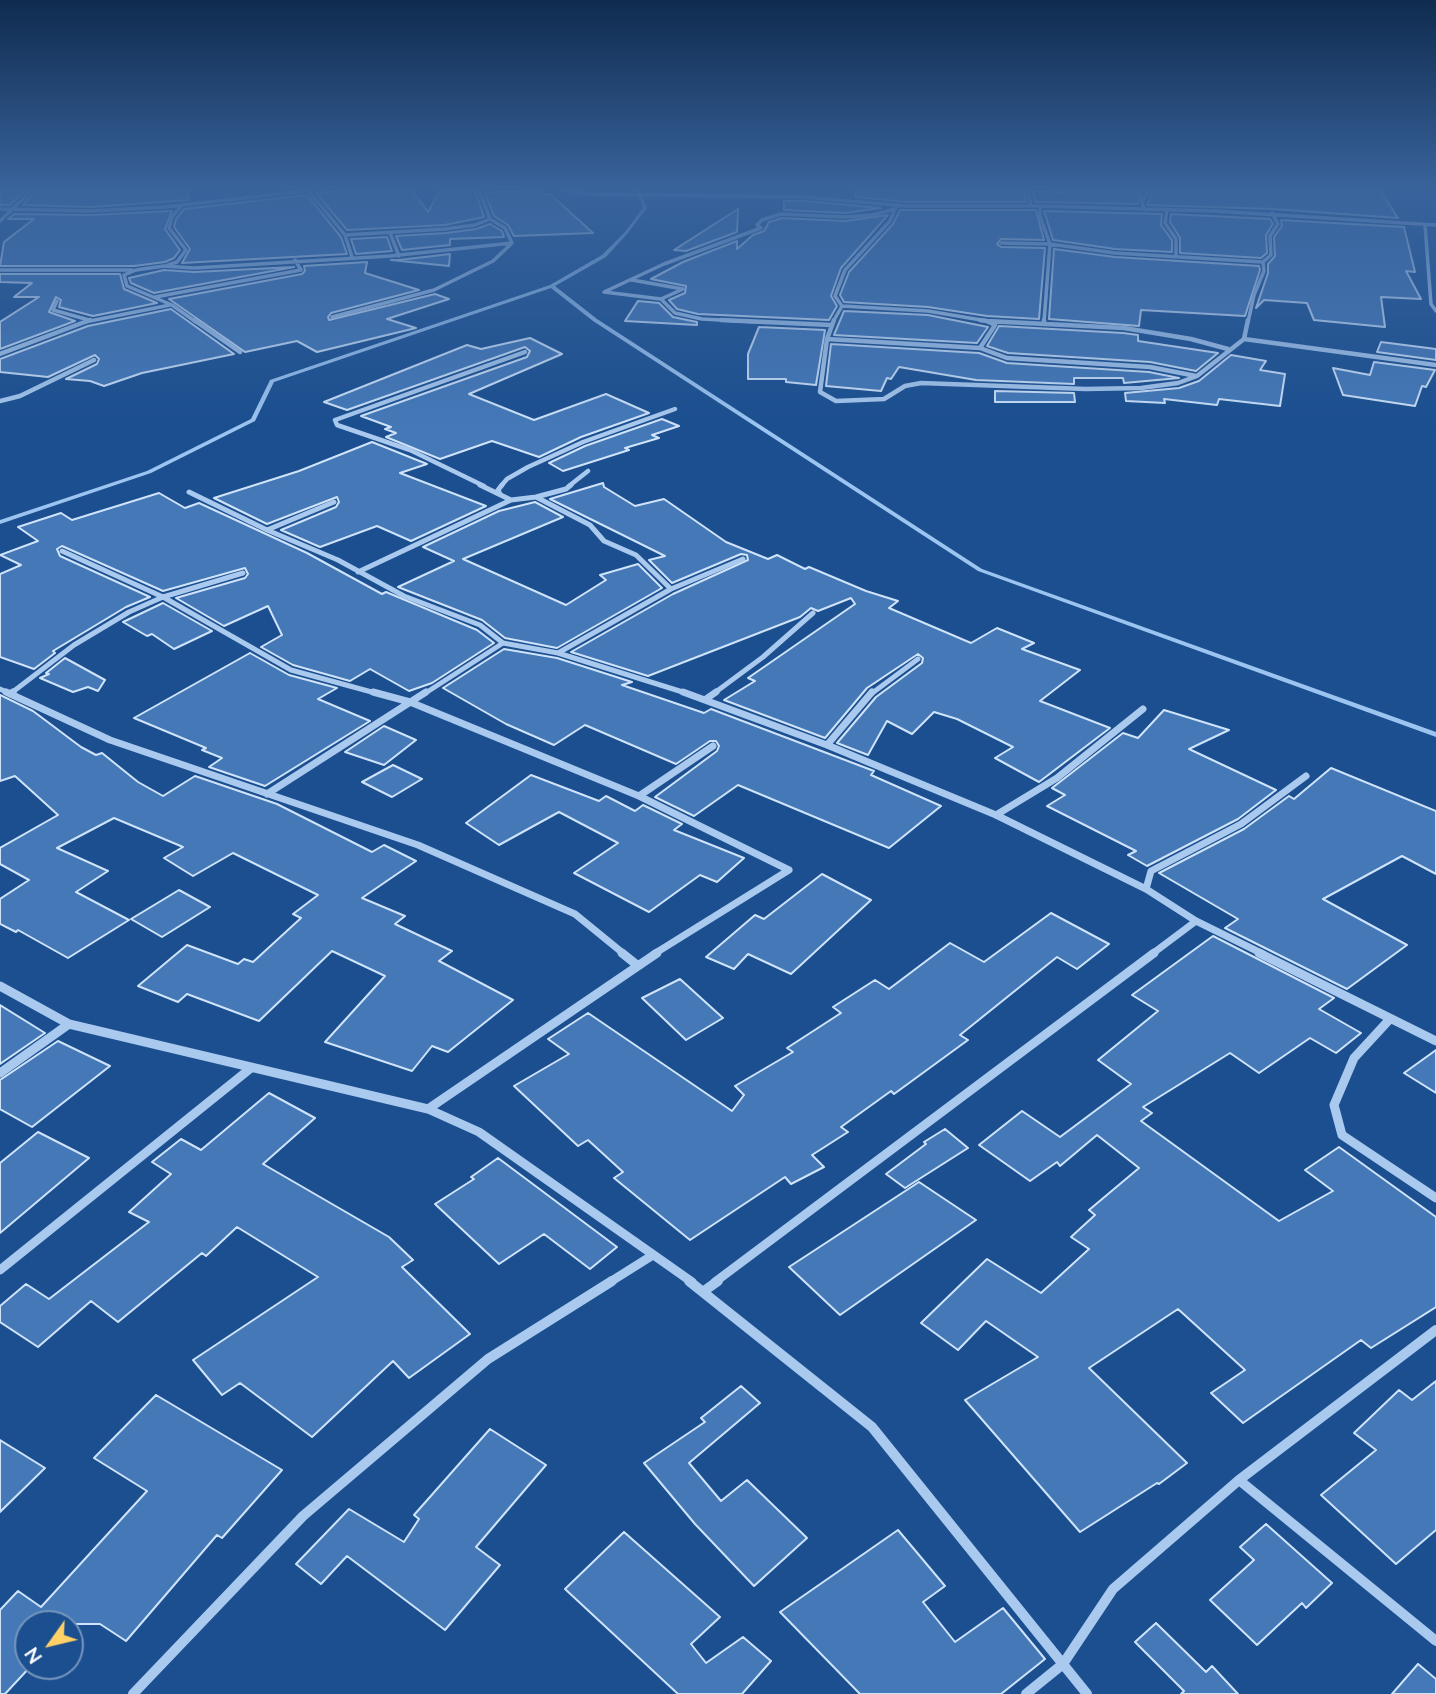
<!DOCTYPE html>
<style>
body{margin:0}
#map{position:relative;width:1436px;height:1694px;overflow:hidden;background:#1b4f8f;font-family:Lato,sans-serif}
canvas{display:block}
.north{position:absolute;left:14px;top:1610px;width:70px;height:70px;box-sizing:border-box;background:#1b4f8f;border:2px solid #7695bc;border-radius:50%;rotate:236deg;font-size:19px;font-weight:700;line-height:28px;text-align:center;color:#fff}
.north::after{content:'';display:block;margin:auto;width:24px;height:32px;background:#ffd166;clip-path:polygon(50% 0,100% 100%,50% 72%,0 100%)}
</style>
<div id="map">
<canvas width="1436" height="1694"></canvas>
<div class="north">N</div>
</div>
<script>
const c = document.querySelector('canvas').getContext('2d');
c.lineJoin = 'round';
const shape = rows => new Path2D(rows.map(r => 'M' + r).join(''));
function paint(path, color) { c.fillStyle = color; c.fill(path, 'evenodd'); }
function strokePath(path, color, width, dash) { c.strokeStyle = color; c.lineWidth = width; c.lineCap = dash ? 'butt' : 'round'; c.setLineDash(dash || []); c.stroke(path); }
const stream = shape([
 [632,190,640,191,647,208,627,234,606,257,555,286,597,319,982,569,1436,732,1436,737,978,571,593,321,551,288,274,382,255,421,151,473,0,524,0,520,147,471,251,419,270,380,550,285,602,255,625,232,643,208,637,193,632,190]
]);
const building = shape([
 [0,190,26,190,10,205,0,205,0,190],
 [36,190,187,190,189,200,91,207,23,205,36,190],
 [352,190,412,190,428,212,440,190,475,190,484,217,445,225,347,230,316,193,352,190],
 [538,190,543,194,550,194,593,233,514,236,508,225,494,216,485,193,538,190],
 [856,190,1015,190,1024,191,1026,202,905,202,856,197,856,190],
 [1063,190,1138,190,1141,195,1138,204,1035,202,1033,191,1063,193,1063,190],
 [1149,190,1380,190,1398,218,1273,209,1147,205,1152,194,1149,190],
 [307,195,341,237,347,254,182,263,190,249,174,227,176,219,184,209,307,195],
 [784,201,805,201,881,208,845,213,784,210,784,201],
 [738,209,737,232,686,251,674,250,738,209],
 [900,210,1036,210,1044,240,1001,239,997,244,1001,247,1045,248,1039,319,987,316,928,307,844,302,840,295,849,272,893,224,900,210],
 [172,211,165,229,180,250,174,258,165,262,134,266,0,266,4,242,34,219,8,219,14,214,91,215,172,211],
 [1044,211,1162,214,1161,225,1172,240,1172,252,1115,249,1053,240,1044,211],
 [1171,214,1270,219,1273,224,1266,235,1267,253,1261,258,1180,253,1180,238,1170,222,1171,214],
 [888,215,841,268,831,296,837,306,829,320,698,314,677,309,669,300,685,293,686,286,651,279,683,262,737,241,737,249,753,235,764,231,769,222,782,218,845,221,888,215],
 [1281,220,1404,227,1415,272,1406,271,1421,299,1381,297,1385,327,1314,320,1307,303,1264,300,1256,308,1268,273,1268,264,1275,256,1274,237,1282,226,1281,220],
 [490,224,502,231,504,237,450,239,450,245,402,250,396,236,446,233,476,229,490,224],
 [387,237,392,251,356,254,351,239,387,237],
 [1054,249,1115,257,1259,266,1260,270,1245,316,1141,310,1139,326,1049,319,1054,249],
 [450,254,449,266,391,260,399,260,450,254],
 [367,262,365,273,419,290,331,313,328,317,329,320,435,294,449,299,387,319,416,328,317,352,297,341,245,352,169,299,302,274,305,271,304,266,367,262],
 [294,267,154,293,131,283,129,278,164,270,194,272,294,267],
 [0,274,120,274,124,289,157,303,93,316,59,307,61,300,56,297,49,312,75,321,0,349,0,322,39,297,14,297,32,283,0,282,0,274],
 [638,301,659,303,673,317,697,322,697,325,625,321,638,301],
 [171,309,234,354,142,373,104,386,90,381,66,379,97,364,99,359,95,355,48,377,0,372,0,359,88,326,171,309],
 [844,311,928,315,988,327,977,343,834,335,844,311],
 [999,326,1123,333,1138,335,1138,341,1218,353,1196,371,1150,362,1008,353,987,346,999,326],
 [759,327,825,330,816,385,786,382,786,379,748,379,748,354,759,327],
 [530,338,562,354,469,394,534,420,606,394,649,413,581,437,539,457,492,441,440,459,386,437,396,433,385,429,391,427,361,416,527,357,530,351,525,347,347,410,324,402,467,345,481,349,530,338],
 [1381,342,1436,349,1436,360,1377,352,1381,342],
 [831,344,979,353,1007,363,1149,372,1179,378,1124,383,1123,378,1074,378,1074,384,976,380,899,367,891,379,887,378,881,391,826,386,831,344],
 [1231,355,1266,361,1260,370,1285,374,1280,406,1219,399,1217,405,1164,399,1165,403,1126,401,1125,393,1179,388,1199,381,1231,355],
 [1374,362,1435,370,1426,387,1422,386,1415,406,1343,395,1333,368,1370,375,1374,362],
 [995,391,1074,393,1075,402,995,402,995,391],
 [662,419,679,426,652,435,659,438,625,448,629,450,563,471,549,463,585,446,662,419],
 [372,442,427,464,400,473,486,506,411,541,377,526,320,547,281,530,336,507,339,502,337,497,267,524,214,498,299,471,372,442],
 [603,483,604,487,635,506,664,499,726,542,768,559,777,555,805,569,809,567,866,591,898,601,889,608,971,643,997,628,1034,643,1022,649,1080,670,1040,701,1110,728,1039,782,995,758,1013,747,957,719,934,712,912,734,887,721,868,755,837,743,876,697,922,663,923,658,918,654,867,688,825,738,724,700,755,681,748,678,855,604,851,598,818,611,811,608,800,617,648,676,571,652,673,594,748,560,747,555,741,554,672,583,649,560,665,556,550,499,603,483],
 [159,493,185,508,199,503,307,553,382,594,386,592,477,630,494,643,432,683,409,691,370,669,350,681,293,665,261,647,282,635,268,606,224,626,176,598,245,578,248,574,245,568,163,591,62,546,57,549,60,556,150,597,126,607,53,651,55,653,34,669,0,657,0,574,21,565,0,555,38,541,18,527,61,513,72,520,159,493],
 [535,502,563,517,463,559,566,605,606,580,600,575,638,564,662,588,557,648,505,638,482,620,398,587,454,561,423,547,499,511,535,502],
 [163,603,212,631,174,649,152,634,147,636,123,622,163,603],
 [504,649,557,658,632,682,622,685,704,713,711,709,874,771,871,775,941,806,889,848,738,785,694,816,655,797,717,751,719,746,716,741,710,741,676,764,585,725,554,745,506,724,443,688,504,649],
 [250,653,289,675,337,688,318,699,370,721,265,786,209,767,222,758,202,750,206,748,134,718,250,653],
 [65,658,105,680,98,691,88,687,73,692,40,678,49,674,46,673,65,658],
 [0,695,33,711,81,747,96,755,102,753,138,782,163,796,195,776,277,804,372,852,384,845,416,861,362,898,405,916,395,924,452,951,439,961,513,1000,448,1052,432,1046,412,1071,325,1042,385,976,332,951,259,1021,187,994,178,1002,138,986,187,945,238,964,244,959,253,962,301,918,293,914,318,895,233,853,193,876,164,858,183,847,114,818,57,848,108,871,76,892,129,920,68,958,18,930,16,932,0,924,0,899,29,880,0,864,0,848,58,815,15,776,0,781,0,695],
 [1164,710,1229,730,1189,749,1276,790,1238,819,1147,866,1128,855,1136,851,1047,806,1065,795,1052,788,1123,733,1138,738,1164,710],
 [384,726,416,740,384,765,345,752,384,726],
 [393,765,422,779,392,797,362,782,393,765],
 [1331,768,1436,811,1436,874,1402,856,1323,899,1407,945,1347,989,1225,928,1238,919,1159,873,1244,829,1289,796,1294,799,1331,768],
 [531,775,599,801,606,796,635,811,643,805,682,824,674,830,744,858,717,882,700,875,649,912,574,873,618,843,559,812,499,845,466,823,531,775],
 [822,874,871,900,791,974,748,954,734,969,706,957,755,915,764,919,822,874],
 [179,890,210,907,162,937,131,919,179,890],
 [1051,913,1109,944,1077,969,1057,957,960,1035,968,1040,894,1094,891,1091,841,1127,848,1132,812,1155,824,1167,791,1184,785,1177,690,1240,614,1178,623,1172,588,1140,578,1146,514,1086,569,1054,548,1039,588,1013,732,1111,744,1095,735,1086,793,1052,787,1048,841,1013,833,1007,875,980,889,989,950,943,984,962,1051,913],
 [1213,936,1334,998,1319,1009,1361,1033,1336,1053,1310,1038,1259,1073,1230,1053,1143,1107,1152,1113,1141,1121,1279,1221,1333,1191,1305,1170,1339,1147,1436,1217,1436,1307,1371,1348,1361,1340,1243,1423,1211,1393,1245,1370,1178,1309,1089,1368,1187,1463,1159,1484,1157,1483,1080,1532,965,1400,1038,1357,986,1321,958,1350,921,1323,987,1259,1041,1293,1089,1249,1071,1237,1095,1215,1089,1210,1139,1168,1097,1135,1060,1166,1057,1162,1030,1181,979,1145,1022,1111,1060,1137,1131,1084,1098,1060,1158,1011,1132,995,1213,936],
 [680,979,723,1018,686,1040,642,998,680,979],
 [0,1005,45,1033,0,1064,0,1005],
 [58,1041,110,1066,32,1127,0,1109,0,1080,58,1041],
 [1436,1050,1436,1093,1404,1073,1436,1050],
 [269,1093,315,1118,263,1164,389,1237,413,1260,402,1267,470,1334,409,1378,393,1361,312,1437,240,1383,222,1395,193,1360,318,1277,237,1227,206,1256,202,1253,118,1322,91,1301,38,1347,0,1322,0,1306,26,1284,49,1299,149,1222,129,1212,171,1174,152,1162,181,1139,201,1150,269,1093],
 [945,1129,968,1148,905,1188,886,1174,926,1144,924,1142,945,1129],
 [38,1132,89,1158,0,1233,0,1163,38,1132],
 [498,1158,617,1247,590,1269,544,1234,499,1264,435,1204,474,1179,471,1177,498,1158],
 [919,1182,976,1220,840,1315,789,1267,919,1182],
 [1436,1381,1436,1530,1396,1564,1321,1495,1376,1450,1354,1433,1399,1390,1412,1400,1436,1381],
 [741,1386,760,1403,689,1463,721,1501,747,1480,807,1538,754,1586,695,1524,644,1463,705,1422,701,1418,741,1386],
 [156,1395,282,1470,222,1538,217,1535,126,1641,100,1624,28,1624,28,1666,31,1666,5,1694,0,1694,0,1610,18,1591,41,1607,147,1491,94,1458,156,1395],
 [490,1429,546,1465,476,1547,500,1565,445,1630,347,1556,321,1584,296,1564,349,1509,404,1542,419,1519,414,1515,490,1429],
 [0,1440,45,1468,0,1512,0,1440],
 [1266,1524,1332,1583,1306,1608,1302,1603,1257,1645,1210,1600,1254,1560,1240,1547,1266,1524],
 [898,1530,945,1586,923,1602,955,1642,1003,1608,1045,1659,1001,1694,860,1694,780,1612,898,1530],
 [624,1532,720,1617,691,1644,706,1663,743,1637,771,1661,742,1694,678,1694,565,1589,624,1532],
 [1156,1623,1206,1672,1212,1666,1238,1694,1181,1694,1184,1691,1135,1642,1156,1623],
 [1418,1664,1436,1679,1436,1694,1392,1694,1418,1664]
]);
const streetFar5 = shape([
 [308,190,345,235,352,257],
 [479,190,490,219,505,228,512,243],
 [563,190,586,194,805,197,905,206,1040,206,1215,211,1436,225],
 [1028,190,1031,206],
 [1142,190,1148,194,1142,201,1144,210],
 [1040,206,1040,216,1050,244,1044,322],
 [0,209,91,211,165,207,313,190],
 [1167,210,1165,223,1176,239,1176,255],
 [0,221,32,190],
 [1425,225,1431,304,1436,311],
 [390,233,399,256],
 [345,235,445,229,475,225,490,219],
 [1001,243,1050,244,1115,253,1263,262],
 [168,265,177,262,186,250,169,228,172,217,182,205],
 [0,270,132,270],
 [632,280,683,289,661,299,675,313,702,319,758,322],
 [155,297,301,270,295,260],
 [661,299,604,292,664,264,761,228,757,225,762,220,781,214,845,217,872,215,895,209,898,205],
 [57,301,53,310,89,320],
 [842,306,928,311,987,321],
 [842,306,835,296,845,270,890,221,895,209],
 [332,317,434,290,493,261,511,244],
 [85,322,170,305],
 [196,322,172,305,127,286,124,275,136,270,164,266,194,268,390,256,512,243],
 [833,322,842,306],
 [988,322,999,322],
 [1248,322,1254,295,1264,271,1263,262,1271,255,1270,236,1278,224,1272,213]
]);
const streetFar4 = shape([
 [194,320,240,352],
 [721,320,831,325],
 [834,320,827,339,820,392,836,401,884,399,905,386,921,383,1086,389,1141,388,1178,383,1197,376,1244,339,1436,365],
 [980,320,987,321],
 [1044,324,1044,320],
 [827,339,980,348],
 [1244,339,1248,320],
 [0,354,90,320],
 [1196,376,1150,367,1007,358,980,348,995,325,987,321,1124,328,1191,339,1228,349],
 [0,401,20,396,94,360],
 [484,486,410,450,337,425,335,420,525,352],
 [501,486,507,479,528,467,583,442,675,409],
 [569,486,588,471]
]);
const streetFar3 = shape([
 [480,485,511,500],
 [189,492,267,530],
 [500,494,498,490,502,485],
 [536,497,590,525,604,541,636,555,671,589,558,653],
 [334,502,267,530,338,560,404,596,480,625,503,643,558,653,689,694],
 [62,551,163,597,291,670,379,694],
 [358,572,511,500,536,497,566,489,571,485],
 [671,589,743,559],
 [0,689,10,694],
 [10,694,74,645,129,612,163,597,243,573],
 [424,694,503,643],
 [713,694,763,657,813,613],
 [871,694,918,659]
]);
const streetFar2 = shape([
 [6,692,110,740,418,845,575,914,624,954],
 [373,692,410,702,639,796],
 [683,692,827,745,996,815,1146,889,1196,921,1263,954],
 [10,694,13,692],
 [706,699,716,692],
 [827,745,872,692],
 [713,746,639,796,789,870],
 [267,794,426,692],
 [996,815,1057,778,1143,709],
 [1146,889,1151,871,1241,824,1306,776],
 [654,954,789,870],
 [1152,954,1196,921]
]);
const streetFar1 = shape([
 [622,953,637,965],
 [1259,953,1436,1041],
 [0,986,69,1024,428,1109,479,1132,692,1282],
 [1389,1020,1354,1058,1334,1105,1342,1135,1436,1198],
 [0,1073,69,1024],
 [428,1109,657,953],
 [0,1270,251,1068],
 [610,1282,653,1255],
 [715,1282,1154,953]
]);
const street = shape([
 [689,1281,872,1427,1087,1694],
 [704,1291,718,1281],
 [1239,1480,1436,1641],
 [133,1694,303,1516,488,1359,612,1281],
 [1026,1694,1063,1664,1113,1589,1239,1480,1436,1330]
]);
paint(stream, '#9cc4f0');
paint(building, '#4478b7');
strokePath(building, '#cfe3fa', 2);
strokePath(streetFar5, '#a9c9ee', 3.5);
strokePath(streetFar4, '#a9c9ee', 4.5);
strokePath(streetFar3, '#a9c9ee', 5);
strokePath(streetFar2, '#a9c9ee', 7);
strokePath(streetFar1, '#a9c9ee', 9);
strokePath(street, '#a9c9ee', 10);
const sky = c.createLinearGradient(0, 0, 0, 427);
sky.addColorStop(0, '#0f2b4f');
sky.addColorStop(0.44, '#39639b');
sky.addColorStop(1, '#39639b00');
c.fillStyle = sky;
c.fillRect(0, 0, 1436, 427);
</script>
